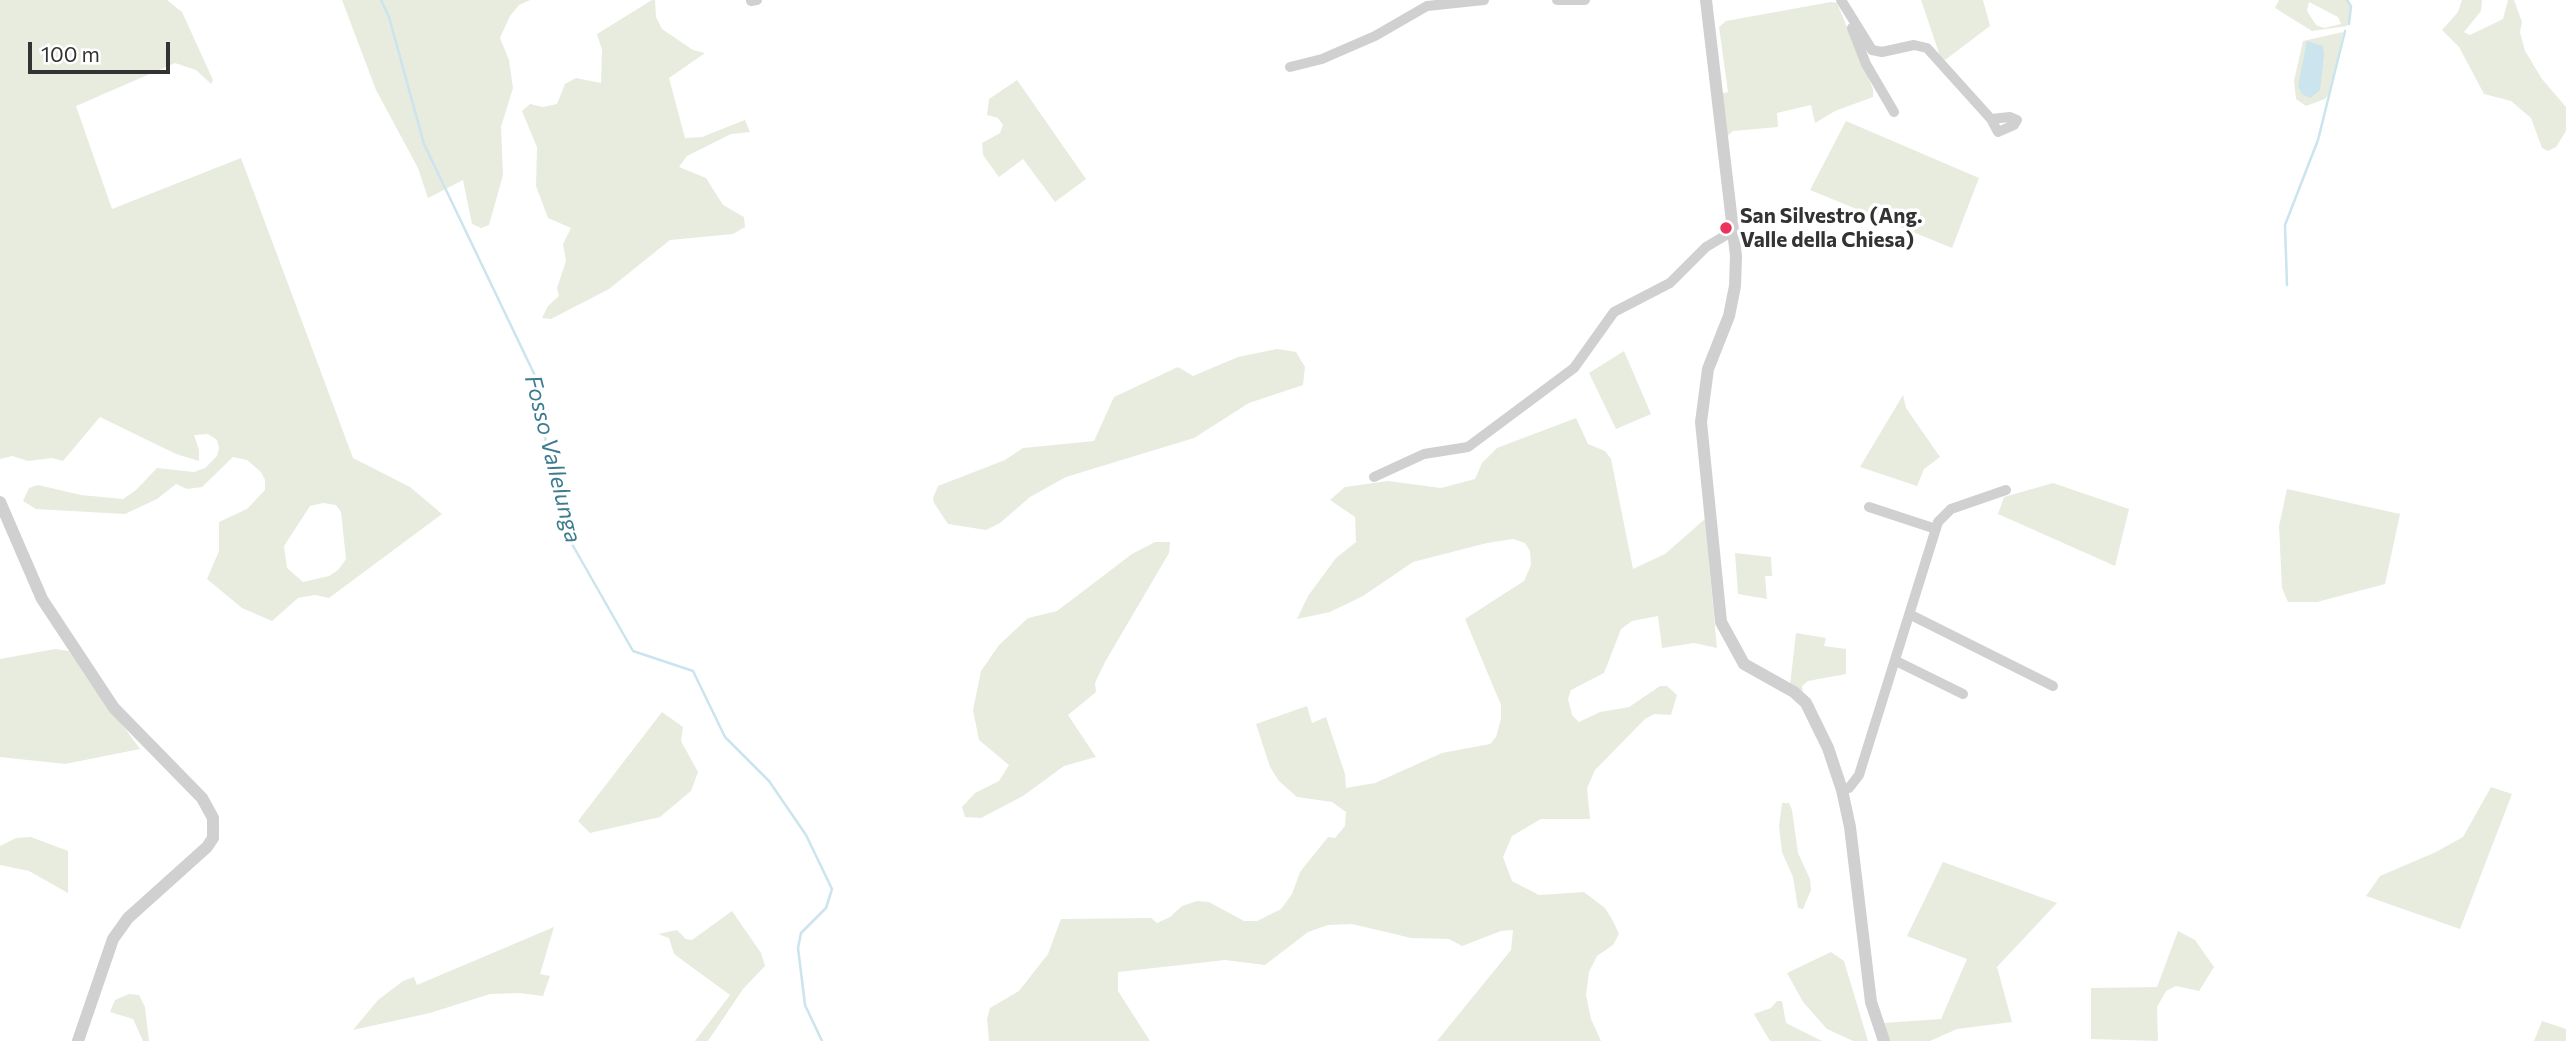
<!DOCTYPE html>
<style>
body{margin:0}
#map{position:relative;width:2566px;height:1041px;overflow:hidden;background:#fff;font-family:Commissioner,sans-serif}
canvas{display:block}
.scale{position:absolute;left:28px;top:42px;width:142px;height:32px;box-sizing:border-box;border:4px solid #333;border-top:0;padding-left:9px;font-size:21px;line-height:24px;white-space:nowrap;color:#333;-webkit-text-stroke:5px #fff;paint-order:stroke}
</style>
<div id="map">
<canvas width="2566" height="1041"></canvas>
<div class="scale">100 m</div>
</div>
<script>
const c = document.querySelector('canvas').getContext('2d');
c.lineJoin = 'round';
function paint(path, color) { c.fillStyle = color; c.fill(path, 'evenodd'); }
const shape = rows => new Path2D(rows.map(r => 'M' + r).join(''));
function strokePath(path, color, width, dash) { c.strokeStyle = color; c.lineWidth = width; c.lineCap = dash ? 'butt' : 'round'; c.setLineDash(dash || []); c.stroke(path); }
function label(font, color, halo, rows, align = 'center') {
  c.font = font + ' Commissioner,sans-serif'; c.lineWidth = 7; c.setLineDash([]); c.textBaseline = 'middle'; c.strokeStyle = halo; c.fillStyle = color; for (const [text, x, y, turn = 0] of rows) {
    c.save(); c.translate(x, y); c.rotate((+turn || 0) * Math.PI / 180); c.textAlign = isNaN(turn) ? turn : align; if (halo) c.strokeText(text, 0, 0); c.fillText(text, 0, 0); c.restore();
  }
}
const green = shape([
 [0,0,167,0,182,12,213,80,211,84,196,70,175,63,76,106,112,209,241,158,353,458,410,487,442,514,329,598,315,595,298,598,272,621,242,608,207,579,219,551,219,522,247,509,265,490,265,480,261,472,247,460,233,457,202,487,187,489,176,484,157,499,125,514,36,509,23,501,29,488,38,485,81,495,123,499,136,490,157,468,194,472,205,468,217,456,219,448,217,440,208,434,194,435,199,450,199,461,176,454,100,417,63,461,52,458,28,461,12,456,0,459],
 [323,503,336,505,341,512,346,559,338,570,329,576,303,582,287,568,284,546,310,506],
 [342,0,530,0,519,5,510,16,500,38,509,60,513,88,501,127,503,175,489,225,481,228,472,224,463,180,428,198,418,168,376,90],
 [652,0,655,0,656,17,662,29,693,50,705,53,669,78,685,138,702,137,745,120,750,132,731,134,687,156,679,167,706,178,723,205,744,217,745,227,733,234,670,240,609,289,551,319,542,318,548,306,559,296,557,288,566,261,563,244,571,228,548,218,536,186,537,147,522,111,530,104,543,107,557,104,565,84,576,78,601,83,602,50,597,34],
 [1921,0,1983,0,1990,26,1945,60,1940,56],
 [2279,0,2346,0,2351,7,2350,21,2347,26,2312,31,2275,8],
 [2309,2,2338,17,2341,24,2324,28,2316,25,2307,11],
 [2462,0,2482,0,2481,11,2464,32,2470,35,2503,19,2508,0,2514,0,2522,22,2520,32,2525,51,2542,79,2566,107,2566,131,2556,147,2548,151,2542,148,2531,118,2511,101,2484,94,2459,47,2442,30,2458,12],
 [1831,2,1837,3,1873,89,1873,97,1835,111,1815,123,1811,105,1777,113,1778,127,1733,131,1725,138,1720,94,1728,92,1719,27,1726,21],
 [2343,32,2331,92,2325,99,2306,106,2296,99,2294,81,2303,41],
 [1017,80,1086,179,1055,202,1023,159,999,177,983,155,982,143,1000,133,1003,125,998,118,987,115,989,99],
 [1846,121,1979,178,1952,248,1810,190],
 [1277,349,1296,352,1305,367,1303,385,1249,403,1194,438,1066,477,1030,497,1000,523,986,530,948,524,934,503,933,498,938,486,1005,460,1023,448,1094,441,1114,397,1178,367,1193,376,1238,357],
 [1624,351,1651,414,1616,429,1589,373],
 [1903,395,1906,408,1940,457,1924,469,1917,486,1860,467],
 [1576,418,1588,444,1605,451,1611,459,1633,569,1665,554,1705,519,1717,648,1694,643,1662,648,1658,616,1632,621,1621,629,1604,673,1571,690,1568,699,1572,715,1579,722,1600,712,1629,707,1660,686,1667,686,1677,695,1671,715,1654,714,1645,719,1595,770,1587,788,1590,819,1541,819,1512,836,1503,857,1512,881,1539,895,1584,892,1605,908,1613,921,1619,934,1613,945,1597,956,1589,972,1586,995,1591,1019,1601,1041,1437,1041,1511,950,1513,930,1501,931,1462,946,1449,939,1411,938,1352,924,1328,925,1308,932,1265,965,1225,960,1118,972,1118,991,1150,1041,989,1041,987,1019,990,1008,1019,991,1048,954,1061,919,1151,918,1157,923,1170,917,1182,906,1197,901,1209,902,1244,921,1257,921,1281,909,1292,894,1300,872,1328,837,1335,838,1345,826,1346,812,1332,802,1297,797,1279,781,1270,767,1256,724,1307,706,1312,723,1326,717,1345,774,1346,788,1375,783,1442,753,1490,744,1496,737,1501,719,1501,705,1465,619,1524,581,1531,565,1530,551,1525,543,1513,539,1487,543,1413,562,1363,596,1330,612,1297,619,1308,596,1336,558,1356,542,1355,517,1330,500,1345,487,1388,481,1441,488,1475,479,1482,463,1497,448],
 [2053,483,2129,509,2115,566,1998,514,2004,497],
 [2287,489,2400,514,2385,584,2317,602,2288,602,2282,588,2279,526],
 [1155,542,1170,542,1169,553,1105,662,1095,683,1096,692,1068,715,1096,757,1064,766,1023,796,981,818,965,817,962,807,975,793,999,781,1009,765,979,740,973,710,981,671,999,645,1028,618,1057,611,1132,554],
 [1735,553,1771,557,1772,576,1765,576,1767,599,1738,594],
 [1796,633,1826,638,1824,646,1846,649,1846,674,1808,681,1802,686,1803,691,1790,685],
 [55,649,69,651,140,749,65,764,0,757,0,659],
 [662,712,683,727,681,741,698,772,691,791,660,817,590,833,578,821],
 [2491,787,2512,794,2460,929,2366,896,2380,876,2436,852,2463,837],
 [1782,803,1789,803,1792,810,1798,853,1810,879,1811,890,1803,909,1798,908,1793,877,1782,852,1779,826],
 [31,837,68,851,68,893,29,871,0,865,0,846,16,838],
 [1943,862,2057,903,1997,967,2012,1022,1957,1029,1930,1041,1888,1041,1883,1023,1941,1019,1967,959,1907,936],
 [732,911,761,953,765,966,743,989,708,1041,695,1041,730,995,674,954,669,938,658,934,677,930,686,939,692,940],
 [554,927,540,974,550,976,543,996,519,993,490,994,430,1013,353,1030,378,1000,403,981,414,977,417,985],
 [2178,931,2195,940,2214,967,2199,991,2176,986,2166,991,2157,1007,2158,1041,2091,1039,2091,988,2157,987],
 [1831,952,1844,961,1868,1041,1853,1041,1827,1029,1803,1002,1787,973],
 [129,994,139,995,145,1007,149,1041,143,1041,133,1019,110,1012,115,1000],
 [1777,1001,1782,1001,1786,1023,1822,1041,1770,1041,1754,1014,1771,1008],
 [2542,1021,2566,1029,2566,1041,2534,1041]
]);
const water = shape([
 [2307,41,2323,46,2324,55,2320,90,2310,98,2302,94,2298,86]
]);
const stream = shape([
 [381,0,389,17,424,144,539,384,547,452,568,537,633,651,693,671,725,737,769,781,806,835,832,889,826,908,801,933,798,948,805,1005,822,1041],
 [2347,0,2351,6,2349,24],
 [2287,285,2285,225,2318,140,2345,31]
]);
const minor = shape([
 [1557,0,1585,0],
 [1841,0,1872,50,1882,52,1914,45,1927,48,1991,119,1998,132,2014,125,2017,120,2010,117,1991,119],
 [751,1,757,0],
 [1852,28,1866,64,1894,112],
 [1290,67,1322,59,1375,36,1427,6,1484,0],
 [1374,477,1424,454,1468,447,1574,368,1614,312,1670,283,1706,247,1733,231],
 [1869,507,1936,529],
 [1911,615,2053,686],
 [1896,661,1963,694],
 [1842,790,1849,788,1859,775,1938,522,1951,509,2006,490]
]);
const tertiary = shape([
 [1706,0,1736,256,1735,286,1729,316,1708,369,1701,422,1721,622,1744,664,1794,692,1806,703,1828,748,1842,790,1850,827,1871,1002,1884,1041],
 [0,502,42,599,114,708,202,798,213,818,213,838,207,847,128,918,113,939,78,1041]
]);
const markers = [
 [1726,228,7,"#ea345b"]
];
const poiNames = [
 ["San Silvestro (Ang.",1740,216],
 ["Valle della Chiesa)",1740,240]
];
const waterNames = [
 ["Fosso Vallelunga",553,459,76]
];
paint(green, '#e7ecde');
paint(water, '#cbe4ed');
strokePath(stream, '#cbe4ed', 2.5);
strokePath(minor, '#d0d0d0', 10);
strokePath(tertiary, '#d0d0d0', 12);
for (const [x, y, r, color] of markers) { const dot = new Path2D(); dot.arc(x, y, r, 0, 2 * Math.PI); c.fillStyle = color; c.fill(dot); strokePath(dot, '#fff', 2.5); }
label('bold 21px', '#333', '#fff', poiNames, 'left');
label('italic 23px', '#3b7c91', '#fff', waterNames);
</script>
